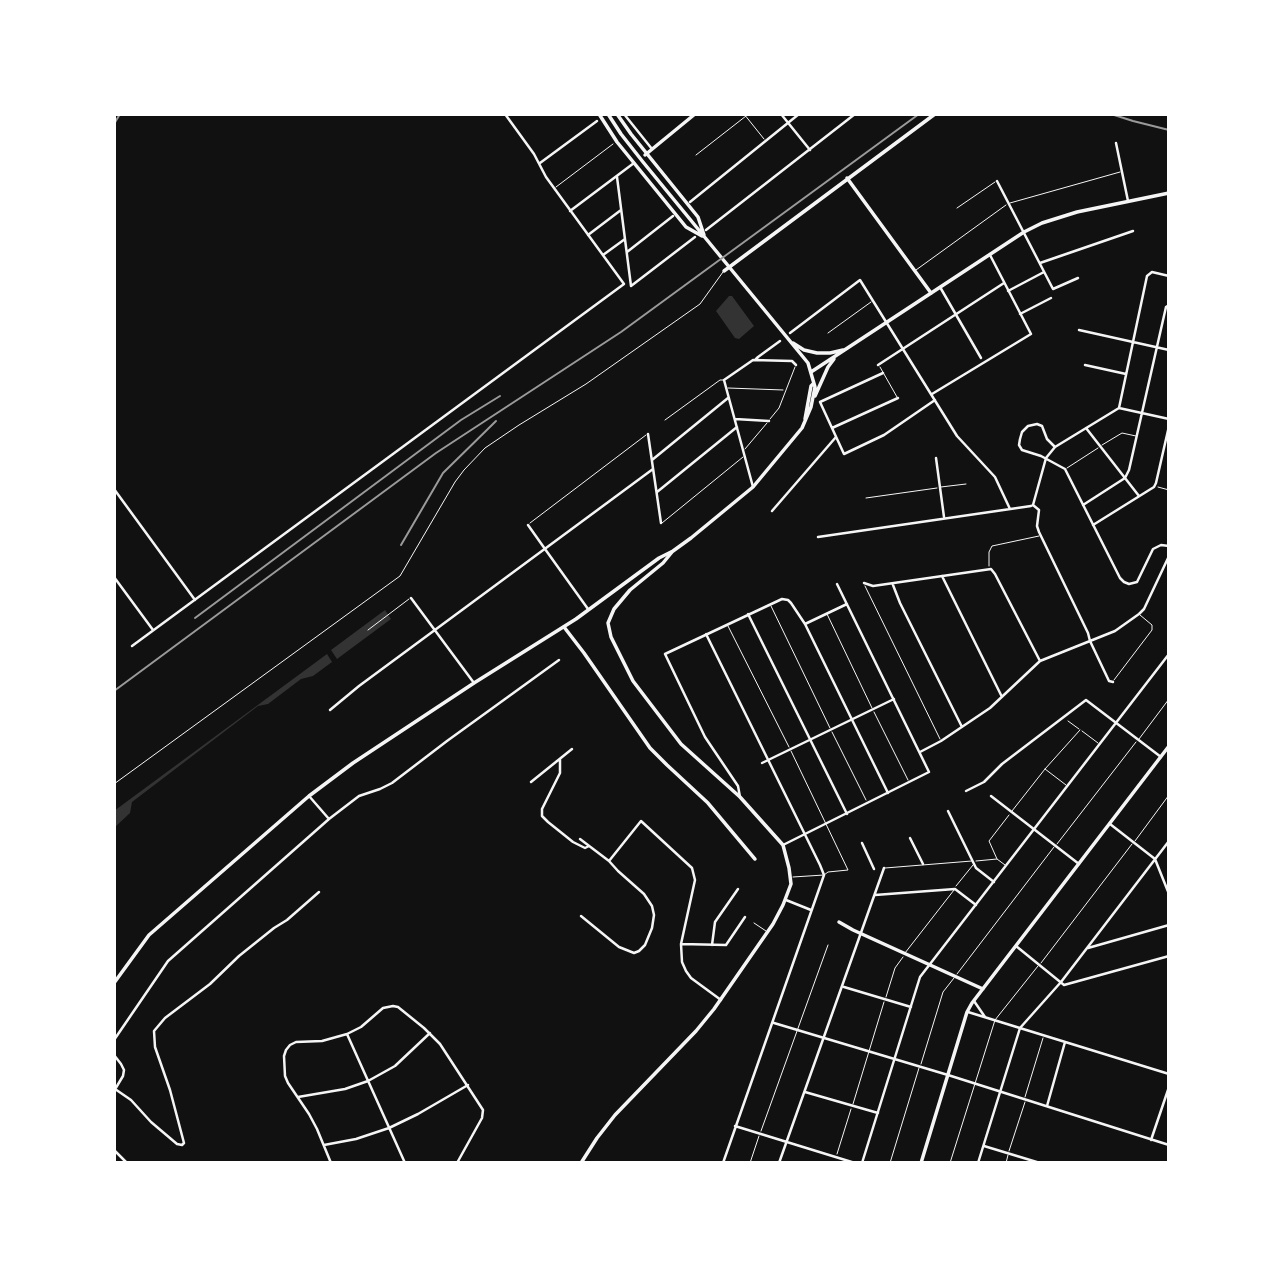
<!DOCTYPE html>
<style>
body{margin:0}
#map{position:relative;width:1283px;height:1277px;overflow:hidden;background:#111;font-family:"Noto Sans",sans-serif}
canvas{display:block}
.frame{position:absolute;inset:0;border:116px solid #fff;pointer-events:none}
</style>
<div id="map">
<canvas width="1283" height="1277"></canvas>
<div class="frame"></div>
</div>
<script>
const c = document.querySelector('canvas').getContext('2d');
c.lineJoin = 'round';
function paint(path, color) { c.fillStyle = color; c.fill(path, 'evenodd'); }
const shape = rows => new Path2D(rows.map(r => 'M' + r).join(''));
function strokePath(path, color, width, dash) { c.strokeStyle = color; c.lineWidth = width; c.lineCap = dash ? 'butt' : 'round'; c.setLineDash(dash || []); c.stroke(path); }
const water = shape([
 [729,296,732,296,754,326,739,339,735,338,716,311],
 [385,610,391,619,337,659,331,650],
 [327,654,332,662,313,676,301,679,268,704,258,706,132,802,130,813,114,828,114,811]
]);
const service = shape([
 [744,114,764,139],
 [696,155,746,116],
 [556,187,613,144],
 [1010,203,1120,172],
 [957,208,995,182],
 [916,270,1006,205],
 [828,333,871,302],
 [880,367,897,397],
 [728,388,783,390],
 [770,419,779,408,795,367],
 [665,420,720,380,724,380],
 [1102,445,1122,433,1136,436],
 [745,449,767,423],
 [1067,468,1098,448],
 [941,487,966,484],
 [1158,487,1169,490],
 [866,498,937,488],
 [530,523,646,435],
 [662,523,743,457],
 [989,566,989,552,992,546,1039,536],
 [865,586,940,739],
 [771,606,830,728],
 [827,614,872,708],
 [728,626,789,747],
 [368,630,409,599],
 [1114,680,1152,630,1152,625,1140,615],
 [874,712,908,780],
 [1068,721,1079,729],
 [1082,731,1098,743],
 [832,732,866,800],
 [1139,739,1169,699],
 [791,751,848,870,828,872,824,875,793,877],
 [1045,769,1066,785],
 [114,784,400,576,455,482,464,470,485,448,519,425,586,384,700,304,723,272],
 [1012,811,1045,769,1080,730],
 [1135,841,1169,795],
 [1057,844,1136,742],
 [997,859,989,841,1009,815],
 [976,861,997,859,1005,865],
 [885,868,972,861],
 [956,886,973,865],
 [754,923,766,931],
 [905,953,954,890],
 [1041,963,1132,844],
 [957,974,1054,847],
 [886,997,895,968,903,957],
 [921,1064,943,992,954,978],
 [1025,1097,1043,1038],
 [853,1104,884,1002],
 [761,1131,828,945],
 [1009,1151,1025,1102],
 [837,1154,851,1109],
 [750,1163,759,1136],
 [890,1163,919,1068],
 [950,1163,995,1020,1038,966],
 [1006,1163,1008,1155]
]);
const minor = shape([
 [505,114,534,154,546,177,624,284],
 [624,114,652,149],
 [781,114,810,150],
 [1116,143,1128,201],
 [540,163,597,121],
 [617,177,631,286],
 [997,181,1053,289,1078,278],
 [690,202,799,114],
 [570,211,634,163],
 [706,230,855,114],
 [588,235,621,210],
 [627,252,673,216],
 [603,255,625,239],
 [1040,263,1133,231],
 [631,286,695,237],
 [940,287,981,358],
 [1008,291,1044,272],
 [1020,314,1051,298],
 [1079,330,1169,350],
 [790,333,860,280,957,436,995,477,1010,509],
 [756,359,758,357,780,341],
 [878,365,1004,283],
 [1085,365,1126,374],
 [932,394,1031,334,990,255],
 [820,402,844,454,884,435,935,400],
 [820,402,883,373],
 [1119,408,1169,419],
 [735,419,769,421],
 [832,428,898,398],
 [1086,428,1139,496],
 [648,434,661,523],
 [1055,447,1047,439,1042,426,1037,424,1028,426,1022,432,1020,439,1019,445,1022,450,1041,456,1065,469,1120,578,1124,582,1129,584,1137,582,1153,549,1161,545,1169,546],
 [936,458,944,517],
 [652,460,728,398],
 [753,487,724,380,753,360,792,361,796,365],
 [114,489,195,600],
 [657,492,737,427],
 [1033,505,1046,458,1055,447,1119,408,1147,276,1152,272,1169,276],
 [1033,505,1039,510,1037,526,1039,532,1088,633,1090,641,1109,681,1113,682],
 [1083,505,1125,478,1129,470,1166,307,1169,305],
 [772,511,836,437],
 [528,525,545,549],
 [1093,525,1154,487,1156,483,1169,426],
 [818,537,1031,506,1033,505],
 [545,549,588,609],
 [942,576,1002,697],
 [114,577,153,630],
 [864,583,873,586,991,569,995,574,1040,661],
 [893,585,900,603,962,727],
 [411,598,474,683],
 [748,614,847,814],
 [805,624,847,604],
 [706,634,820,865,824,875,723,1163],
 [132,646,624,284],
 [330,710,359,686,653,469],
 [920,752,941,741,990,708,1040,661,1115,631,1139,614,1144,609,1169,556],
 [560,759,560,773,542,809,542,816,548,822,573,842,585,848,589,846],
 [762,763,894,699],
 [531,782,572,749],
 [966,791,984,782,1002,764,1086,700,1161,757],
 [309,796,329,819],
 [991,796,1079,864],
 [740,797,738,786,705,737,665,654,782,599,788,600,791,603,805,624,888,793],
 [948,811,976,868,994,882],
 [1110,824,1155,859,1169,894],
 [910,838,923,864],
 [580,839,609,861,618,871,644,894,652,906,654,915,652,928,645,945,639,951,634,953,619,947,581,916],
 [862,843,874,869],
 [783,845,929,772,837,584],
 [609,861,641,821,692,868,695,880,681,944,682,962,686,971,691,978,721,1000],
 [875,895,955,889,976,905],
 [786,900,811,910],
 [681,944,726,945,745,917],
 [712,945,715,922,738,889],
 [1016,946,1064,985,1169,956],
 [1088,948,1169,925],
 [844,987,911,1007],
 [974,1001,985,1017],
 [968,1012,1169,1074],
 [774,1023,948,1075,1169,1145],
 [347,1034,405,1163],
 [114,1040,168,961,329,819,359,796,380,789,392,783,447,741,559,660],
 [114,1055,121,1064,124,1070,123,1076,114,1091],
 [115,1089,131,1100,151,1122,177,1144,182,1145,184,1143,170,1090,155,1047,154,1031,165,1018,210,984,239,956,274,928,287,920,319,892],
 [805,1092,878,1113],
 [298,1097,345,1089,368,1081,395,1066,430,1033],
 [1047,1106,1065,1042],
 [735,1126,855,1163],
 [1151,1140,1169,1087],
 [324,1145,356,1139,389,1128,418,1114,468,1085],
 [984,1146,1040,1163],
 [114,1150,127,1163],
 [331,1163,317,1129,309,1114,288,1083,285,1076,284,1056,286,1050,290,1045,296,1042,322,1041,347,1034,361,1027,383,1008,393,1006,398,1007,424,1028,440,1044,483,1110,482,1118,457,1163],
 [779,1163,884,868],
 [862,1163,920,977,1169,654],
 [978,1163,1020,1028,1061,982,1169,841]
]);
const tertiary = shape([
 [645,155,695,114],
 [847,178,931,293],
 [724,271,935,114],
 [564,627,584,653,650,748,667,765,708,803,755,859],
 [839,922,853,930,983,989],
 [581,1163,597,1138,615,1115,696,1031,714,1009,773,924,783,905,791,884,789,868,783,845,740,797,681,744,633,681,611,637,608,623,614,609,630,590,663,563,672,552],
 [921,1163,967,1012,972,1003,1169,746]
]);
const primary = shape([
 [599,114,617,142,686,227,702,236],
 [617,114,631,134,698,217,704,235],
 [793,343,804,350,817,353,830,353,843,350],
 [811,372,1024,232,1042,223,1077,212,1169,193],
 [815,396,828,367,834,359],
 [805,419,811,386,813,384],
 [114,983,149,935,309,796,353,763,474,683,576,619,659,558,673,551,691,538,753,487,802,428,811,407,815,387,808,363,643,162,621,134,608,114]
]);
const rail = shape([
 [1111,114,1133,121,1169,130],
 [114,124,120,114],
 [401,545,443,473,496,421],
 [195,618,461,420,500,396],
 [114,691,436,453,621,332,919,114]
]);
paint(water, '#333');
strokePath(service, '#f5f5f5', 1);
strokePath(minor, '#f5f5f5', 2.5);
strokePath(tertiary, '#f5f5f5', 3.5);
strokePath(primary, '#f5f5f5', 3.5);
strokePath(rail, '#9a9a9a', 2);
</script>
